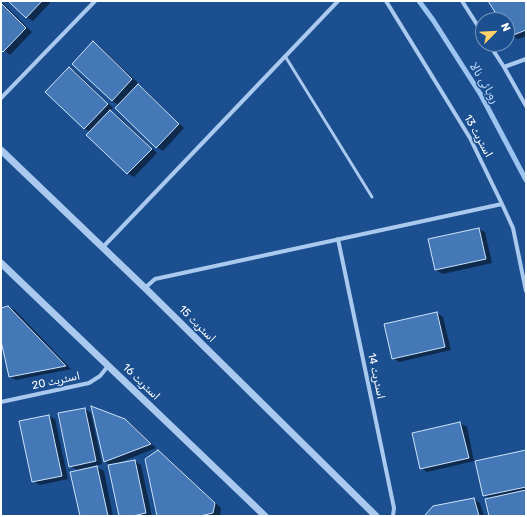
<!DOCTYPE html>
<meta charset="utf-8">
<style>
body{margin:0}
#map{position:relative;width:527px;height:517px;overflow:hidden;background:#1b4f8f;font-family:Rubik,sans-serif}
canvas{display:block}
.frame{position:absolute;inset:0;border:2px solid #fff;pointer-events:none}
.north{position:absolute;left:475px;top:12px;width:40px;height:40px;box-sizing:border-box;background:#1b4f8f;border:1px solid #7695bc;border-radius:50%;rotate:66deg;font-size:11px;font-weight:700;line-height:16px;text-align:center;color:#fff}
.north::after{content:'';display:block;margin:auto;width:14px;height:18px;background:#ffd166;clip-path:polygon(50% 0,100% 100%,50% 72%,0 100%)}
</style>
<div id="map">
<canvas width="527" height="517"></canvas>
<div class="frame"></div>
<div class="north">N</div>
</div>
<script>
const c = document.querySelector('canvas').getContext('2d');
c.lineJoin = 'round';
function paint(path, color) { c.fillStyle = color; c.fill(path, 'evenodd'); }
const shape = rows => new Path2D(rows.map(r => 'M' + r).join(''));
function strokePath(path, color, width, dash) { c.strokeStyle = color; c.lineWidth = width; c.lineCap = dash ? 'butt' : 'round'; c.setLineDash(dash || []); c.stroke(path); }
function label(font, color, halo, rows, align = 'center') {
  c.font = font + ' Rubik,"Noto Naskh Arabic",sans-serif'; c.lineWidth = 3; c.setLineDash([]); c.textBaseline = 'middle'; c.strokeStyle = halo; c.fillStyle = color; for (const [text, x, y, turn = 0] of rows) {
    c.save(); c.translate(x, y); c.rotate((+turn || 0) * Math.PI / 180); c.textAlign = isNaN(turn) ? turn : align; if (halo) c.strokeText(text, 0, 0); c.fillText(text, 0, 0); c.restore();
  }
}
const shadow = shape([
 [1,1,32,32,10,55,1,48],
 [9,1,49,1,50,3,33,21,26,17],
 [489,1,526,1,526,36,518,39,512,36,507,28,507,20,501,20],
 [93,43,99,46,138,83,137,85,144,89,184,128,163,151,157,147,119,105,112,101],
 [69,68,76,72,113,108,110,111,117,115,157,153,134,177,128,174,87,135,90,132,84,128],
 [478,229,485,232,492,263,443,274,436,270,430,240],
 [8,307,15,310,71,369,16,380,10,377,1,336,1,309],
 [437,313,443,317,451,350,399,362,393,358],
 [93,408,124,420,131,424,156,448,116,464,135,461,141,465,152,516,120,516,112,466,105,462],
 [85,409,91,413,102,464,95,466,104,471,113,516,81,516,79,471,70,466],
 [49,416,55,419,68,479,40,485,33,481],
 [460,423,467,427,474,461,427,472,421,468],
 [526,451,526,516,490,516,490,499,484,495],
 [158,452,164,455,221,508,220,516,158,516],
 [473,499,480,503,484,516,427,516]
]);
const stream = shape([
 [419,1,433,20,481,95,526,180]
]);
const building = shape([
 [8,1,42,1,26,18,8,1],
 [488,1,526,1,526,30,511,36,507,30,507,20,500,20,488,1],
 [1,3,26,28,3,52,1,50,1,3],
 [93,41,132,79,112,101,72,64,93,41],
 [69,67,108,104,84,129,45,92,69,67],
 [138,84,179,124,156,148,115,108,138,84],
 [110,110,152,149,127,174,86,135,110,110],
 [479,228,486,259,435,270,428,239,479,228],
 [8,306,66,366,9,377,1,341,1,308,8,306],
 [437,312,445,347,392,359,384,324,437,312],
 [91,406,125,419,151,444,104,462,91,406],
 [85,408,96,461,69,467,58,413,85,408],
 [49,415,62,476,32,482,19,421,49,415],
 [460,422,469,458,420,469,412,433,460,422],
 [158,450,215,503,213,513,200,516,157,516,145,459,158,450],
 [526,450,526,487,483,496,475,461,526,450],
 [135,460,146,513,133,516,119,516,108,465,135,460],
 [97,466,108,516,80,516,70,472,97,466],
 [526,490,526,516,489,516,485,499,526,490],
 [474,498,479,516,425,516,425,515,433,506,474,498]
]);
const service = shape([
 [285,56,372,197]
]);
const minor = shape([
 [386,1,470,138,502,204,513,228,526,291],
 [462,1,483,34],
 [489,44,504,67,526,106],
 [504,67,526,59],
 [1,98,95,1],
 [338,239,394,508,393,516],
 [103,247,338,1],
 [145,288,155,279,502,204],
 [1,402,89,383,100,376,108,366]
]);
const tertiary = shape([
 [1,150,145,288,376,516],
 [1,263,265,516]
]);
const streetNames = [
 ["اسٹریٹ 13",478,136,61],
 ["اسٹریٹ 15",197,324,45],
 ["اسٹریٹ 14",376,376,78],
 ["اسٹریٹ 20",56,381,-12],
 ["اسٹریٹ 16",141,382,44]
];
const waterNames = [
 ["روہائی نالا",484,83,59]
];
paint(shadow, '#0007');
strokePath(stream, '#9cc4f0', 5);
paint(building, '#4478b7');
strokePath(building, '#cfe3fa', 1);
strokePath(service, '#a9c9ee', 3);
strokePath(minor, '#a9c9ee', 4);
strokePath(tertiary, '#a9c9ee', 7);
label('11px', '#fff', '#1b4f8f', streetNames);
label('italic 12px', '#b5d3f5', '#1b4f8f', waterNames);
</script>
